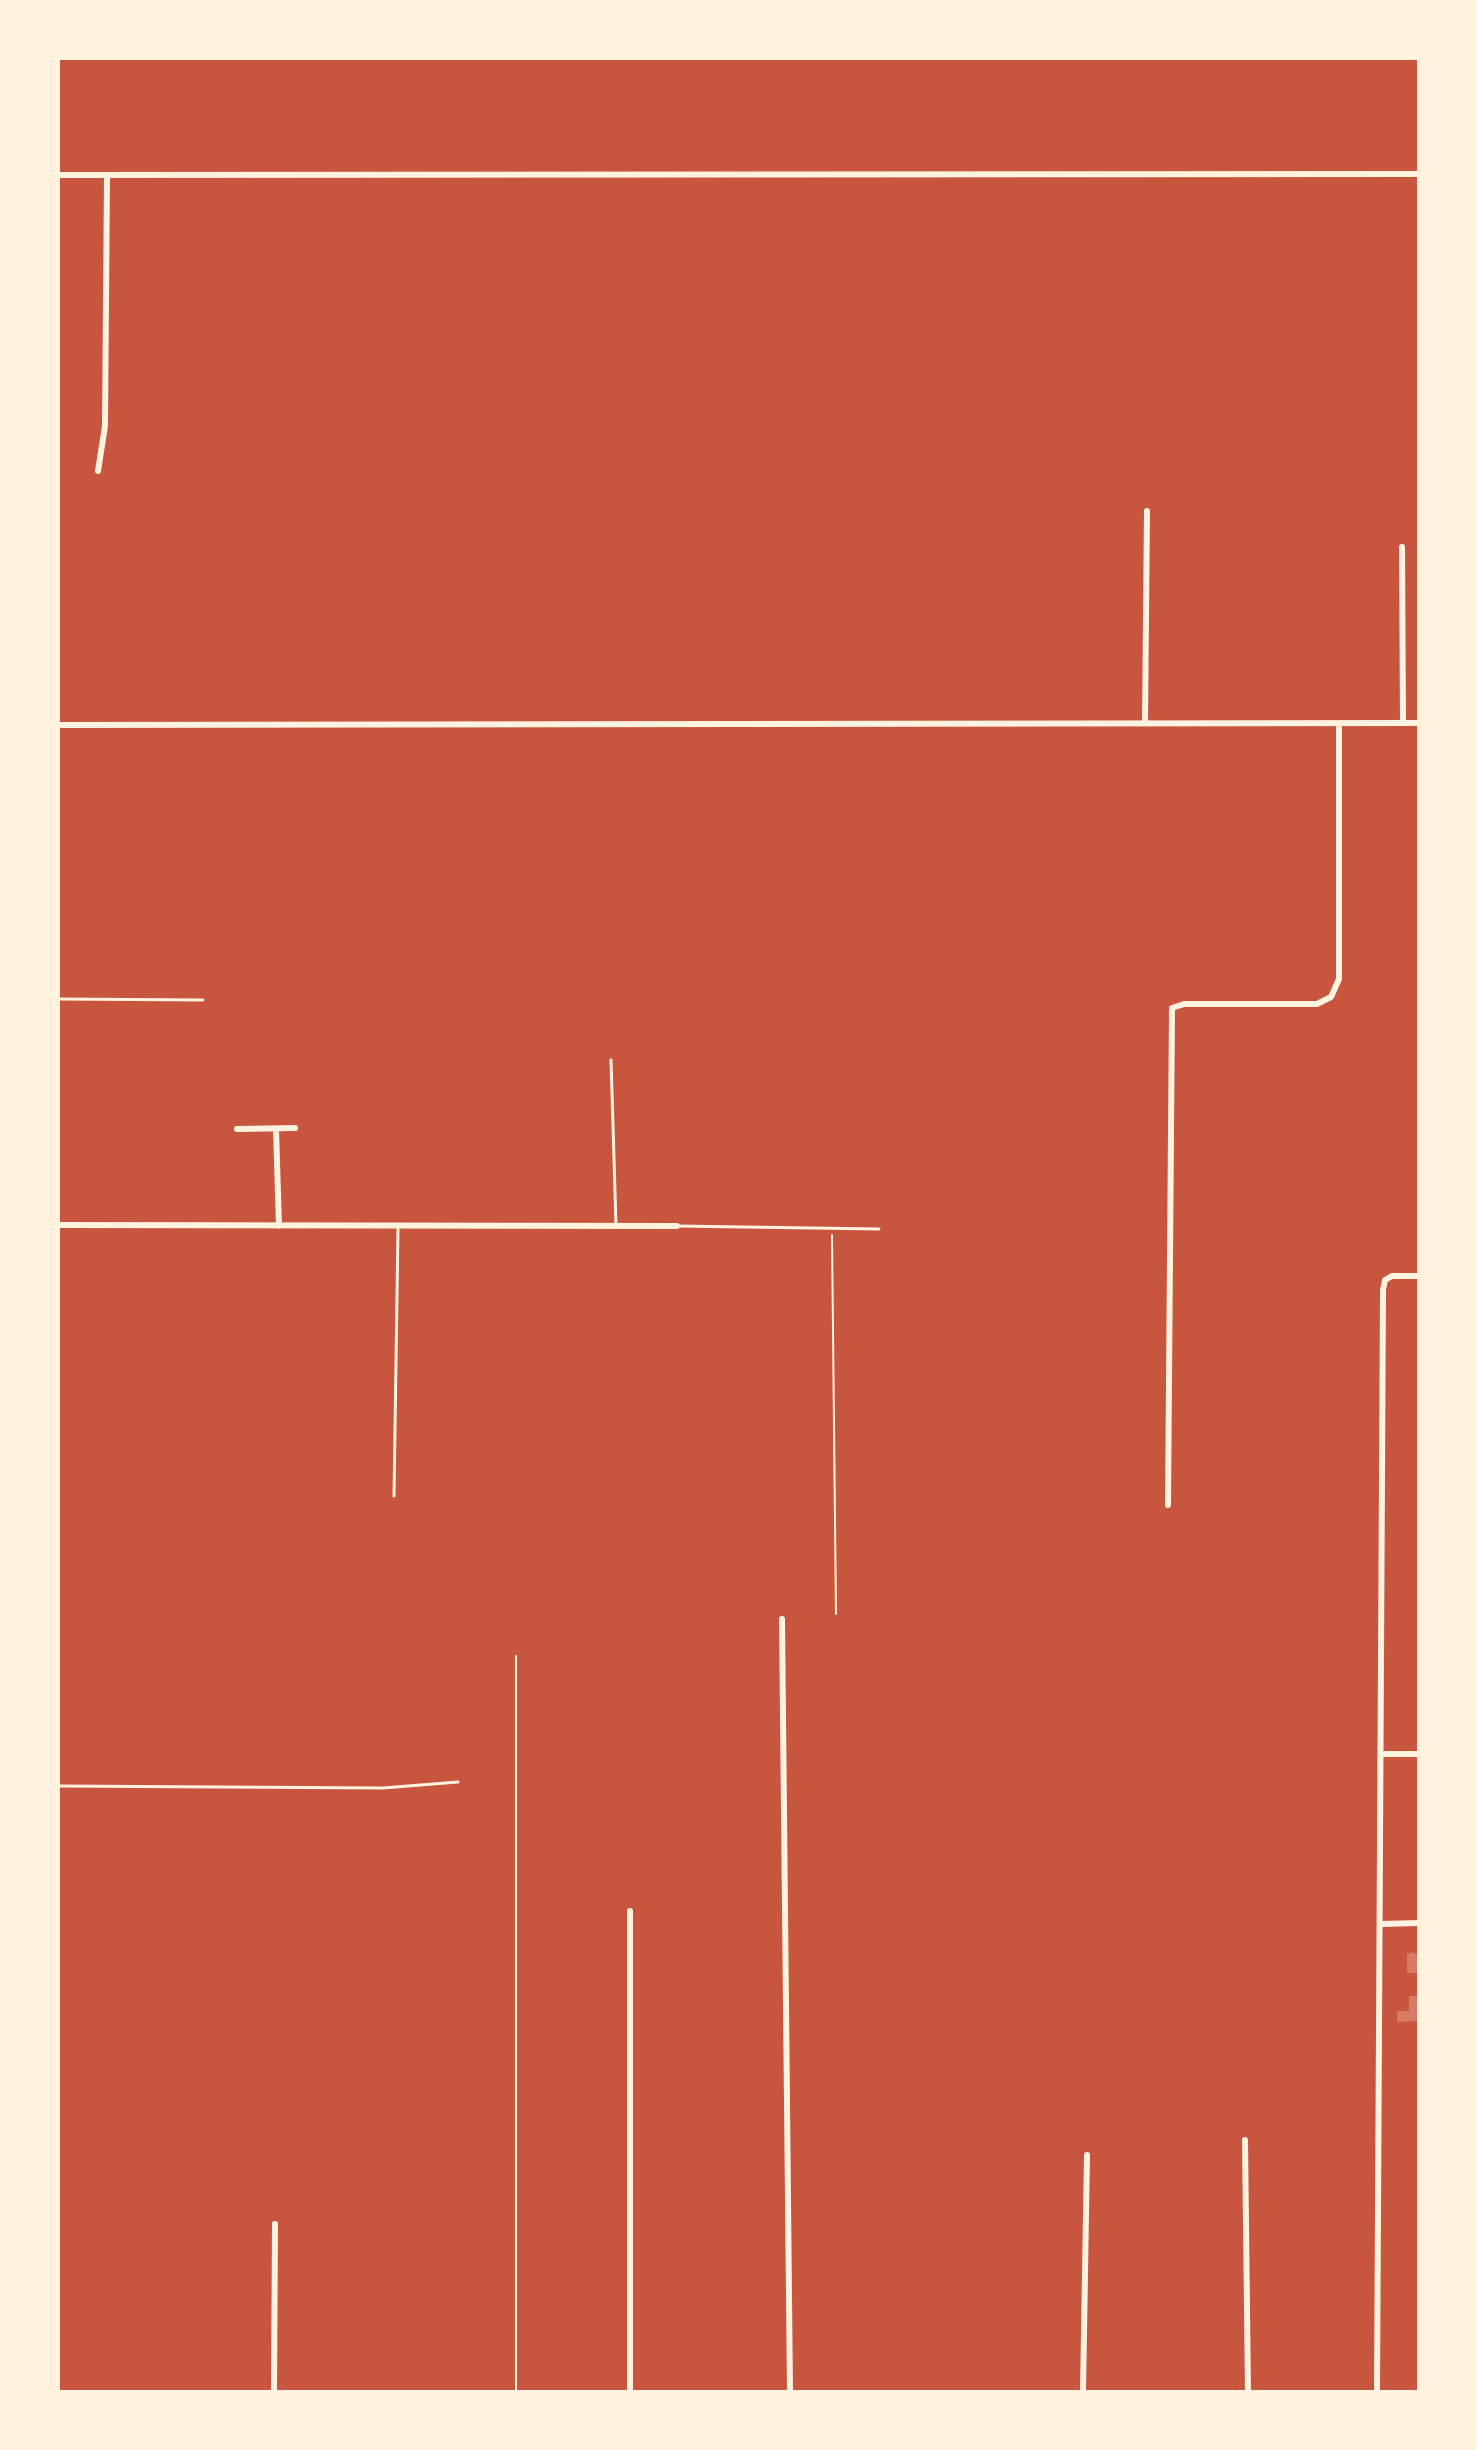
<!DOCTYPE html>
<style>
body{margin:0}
#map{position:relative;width:1477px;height:2450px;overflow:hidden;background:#c8553d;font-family:Poppins,sans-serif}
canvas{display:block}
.frame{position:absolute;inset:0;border:60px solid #fff3e0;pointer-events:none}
</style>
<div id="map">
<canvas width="1477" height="2450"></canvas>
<div class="frame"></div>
</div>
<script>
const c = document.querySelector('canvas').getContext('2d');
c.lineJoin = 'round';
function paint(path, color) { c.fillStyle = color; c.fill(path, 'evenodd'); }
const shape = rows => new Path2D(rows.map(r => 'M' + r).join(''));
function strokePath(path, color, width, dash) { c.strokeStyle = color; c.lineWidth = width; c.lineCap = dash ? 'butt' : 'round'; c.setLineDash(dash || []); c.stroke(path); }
const building = shape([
 [1414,1952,1419,1957,1419,1973,1407,1973,1407,1954],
 [1409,1996,1419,1996,1419,2021,1397,2022,1397,2011,1409,2011]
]);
const path = shape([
 [832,1235,836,1614],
 [516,2392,516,1656]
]);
const service = shape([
 [58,999,203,1000],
 [611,1060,616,1225],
 [677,1226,879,1229],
 [394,1496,398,1228],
 [58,1786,383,1788,458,1782]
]);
const minor = shape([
 [58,175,1419,174],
 [98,471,105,426,107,175],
 [1402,547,1403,723],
 [1145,723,1147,511],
 [58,725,1419,723],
 [237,1129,295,1128],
 [276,1129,279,1226],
 [58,1225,677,1226],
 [1168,1505,1172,1008,1184,1004,1317,1004,1331,997,1339,979,1339,724],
 [782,1619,790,2392],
 [1381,1754,1419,1754],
 [1380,1924,1419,1923],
 [1245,2140,1248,2392],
 [274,2392,275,2224],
 [630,2392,630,1911],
 [1083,2392,1087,2155],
 [1377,2392,1383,1290,1385,1280,1392,1276,1419,1276]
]);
paint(building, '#d67c66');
strokePath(path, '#fff3e0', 2);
strokePath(service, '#fff3e0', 3);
strokePath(minor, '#fff3e0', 6);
</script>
